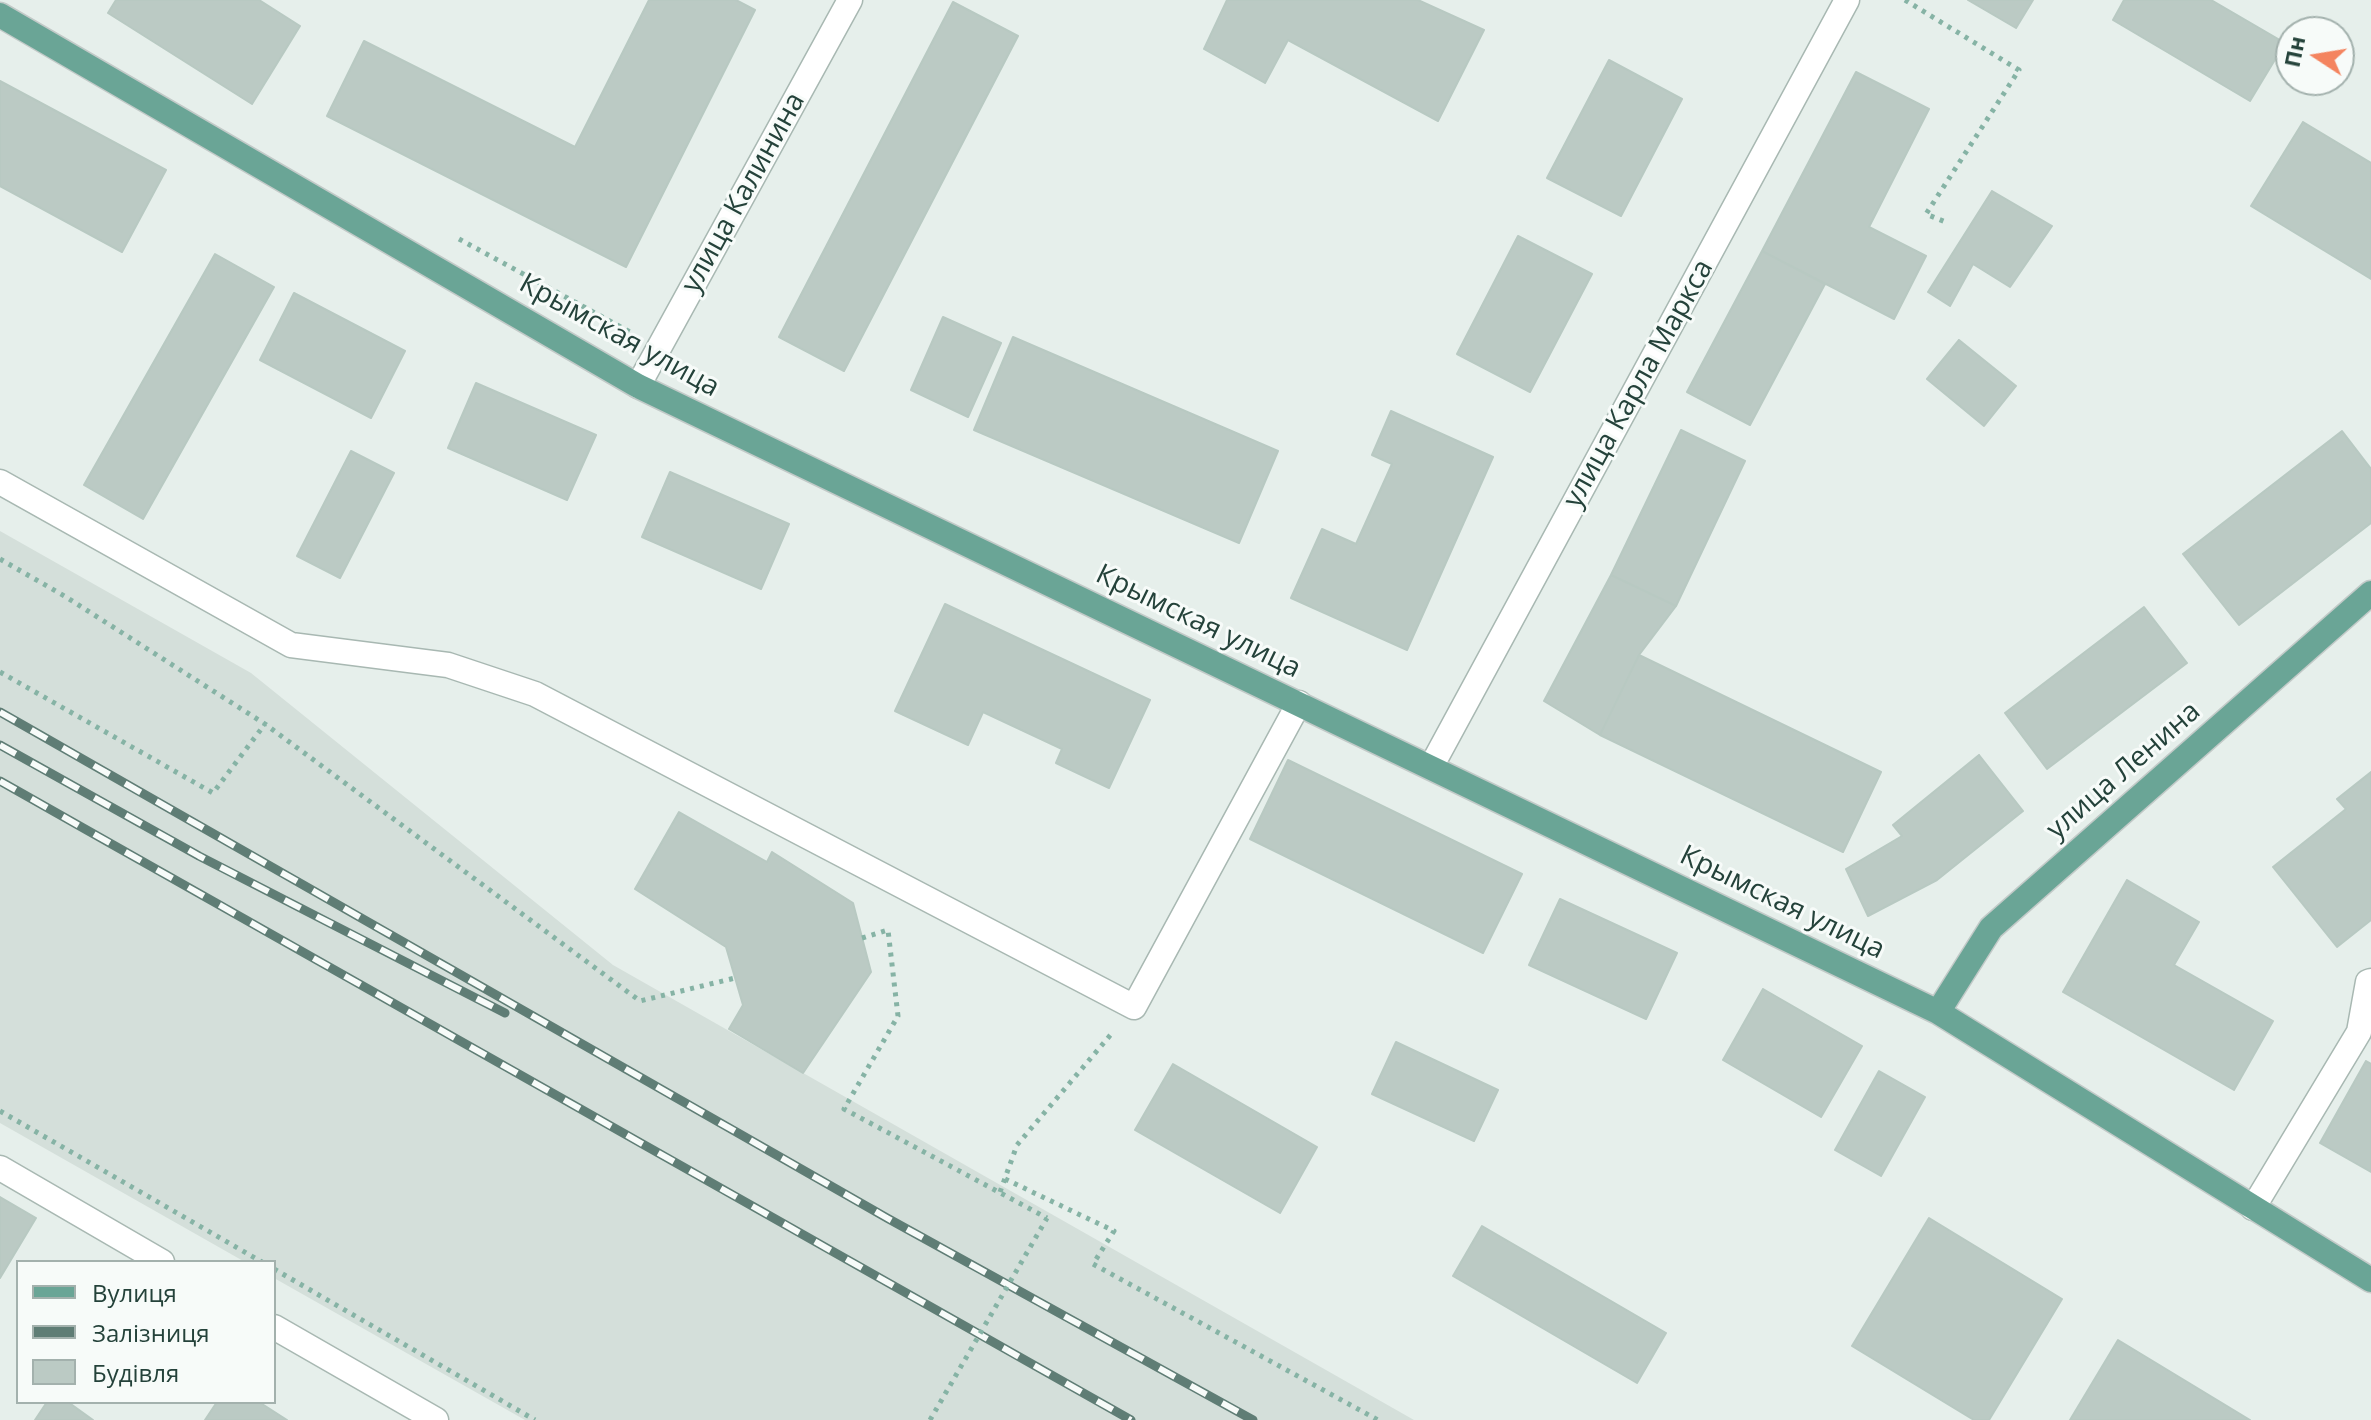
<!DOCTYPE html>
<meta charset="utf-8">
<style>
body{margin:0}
#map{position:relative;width:2371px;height:1420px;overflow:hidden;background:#e6efeb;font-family:"Open Sans",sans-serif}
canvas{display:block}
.legend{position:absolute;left:16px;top:1260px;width:260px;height:144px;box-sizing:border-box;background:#f7fbf9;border:2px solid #a3b1ad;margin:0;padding:10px 14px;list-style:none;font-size:24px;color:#24423a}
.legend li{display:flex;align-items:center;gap:16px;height:40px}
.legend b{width:40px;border:2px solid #a3b1ad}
.north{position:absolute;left:2275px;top:16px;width:80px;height:80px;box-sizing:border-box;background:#f7fbf9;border:2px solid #a3b1ad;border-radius:50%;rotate:282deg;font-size:22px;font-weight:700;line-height:32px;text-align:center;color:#24423a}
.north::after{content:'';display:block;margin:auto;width:28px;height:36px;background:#f4845f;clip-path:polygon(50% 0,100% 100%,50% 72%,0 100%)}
</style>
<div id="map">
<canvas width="2371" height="1420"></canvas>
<ul class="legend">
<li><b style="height:10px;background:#6aa596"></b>Вулиця</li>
<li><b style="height:10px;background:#5f7d75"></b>Залізниця</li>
<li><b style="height:22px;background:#bbcac4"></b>Будівля</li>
</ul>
<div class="north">Пн</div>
</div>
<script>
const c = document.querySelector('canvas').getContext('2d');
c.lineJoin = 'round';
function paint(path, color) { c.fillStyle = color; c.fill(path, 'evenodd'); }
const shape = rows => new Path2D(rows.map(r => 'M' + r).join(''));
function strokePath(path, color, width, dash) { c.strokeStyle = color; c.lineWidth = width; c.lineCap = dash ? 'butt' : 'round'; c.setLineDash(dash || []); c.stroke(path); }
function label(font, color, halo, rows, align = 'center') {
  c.font = font + ' "Open Sans",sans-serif'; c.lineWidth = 6; c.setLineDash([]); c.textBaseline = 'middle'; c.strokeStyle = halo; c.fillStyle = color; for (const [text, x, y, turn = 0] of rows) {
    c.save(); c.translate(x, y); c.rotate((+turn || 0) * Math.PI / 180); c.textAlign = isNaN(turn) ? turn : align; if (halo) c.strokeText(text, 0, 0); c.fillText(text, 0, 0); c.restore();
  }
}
const built = shape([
 [0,531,251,673,613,965,1414,1420,525,1420,274,1278,274,1262,245,1262,0,1123]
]);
const building = shape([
 [116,0,259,0,300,26,252,104,108,13,116,0],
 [649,0,736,0,755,10,626,267,327,116,364,41,575,147,649,0],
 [1227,0,1418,0,1484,30,1438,121,1288,40,1265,83,1204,49,1227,0],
 [1968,0,2033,0,2016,28,1968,0],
 [2124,0,2211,0,2285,43,2250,101,2113,20,2124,0],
 [953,2,1018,36,844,371,779,337,953,2],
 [1609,60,1682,99,1621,216,1547,178,1609,60],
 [1856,72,1929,109,1869,227,1926,256,1894,319,1762,251,1856,72],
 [0,81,166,170,122,252,0,186,0,81],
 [2303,122,2371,163,2371,279,2251,206,2303,122],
 [1992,191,2052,226,2010,287,1973,264,1950,306,1928,292,1992,191],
 [1518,236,1592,274,1530,392,1457,354,1518,236],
 [1762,251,1825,284,1750,425,1687,392,1762,251],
 [215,254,274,287,143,519,84,485,215,254],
 [294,293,405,351,371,418,260,360,294,293],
 [943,317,1001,343,968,417,911,390,943,317],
 [1013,337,1278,451,1239,543,974,430,1013,337],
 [1959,340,2016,386,1984,426,1927,379,1959,340],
 [476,383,596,435,567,500,448,448,476,383],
 [1391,411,1493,457,1407,650,1291,598,1322,529,1356,544,1392,464,1372,455,1391,411],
 [1681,430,1745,461,1676,606,1611,575,1681,430],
 [2342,431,2371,469,2371,523,2239,625,2183,554,2342,431],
 [351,451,394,473,340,578,297,556,351,451],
 [670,472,789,524,761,589,642,537,670,472],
 [1611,575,1676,606,1639,655,1600,735,1544,701,1611,575],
 [945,604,1150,700,1109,788,1056,763,1062,749,983,712,968,745,895,711,945,604],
 [2144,607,2187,663,2047,769,2005,713,2144,607],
 [1639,655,1881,772,1843,852,1600,735,1639,655],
 [1979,755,2023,811,1937,880,1868,916,1846,869,1902,836,1893,825,1979,755],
 [1288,760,1522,874,1483,953,1250,839,1288,760],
 [2371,772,2371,920,2337,947,2273,867,2346,809,2337,799,2371,772],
 [679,812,767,862,772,852,853,903,871,972,803,1073,729,1029,743,1005,726,947,635,889,679,812],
 [2127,880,2199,922,2174,965,2273,1021,2234,1090,2063,992,2127,880],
 [1560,899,1677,953,1646,1019,1529,965,1560,899],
 [1763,989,1862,1046,1821,1117,1723,1060,1763,989],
 [1396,1042,1498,1090,1474,1141,1372,1094,1396,1042],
 [2366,1061,2371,1064,2371,1172,2320,1143,2366,1061],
 [1173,1064,1317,1147,1280,1213,1135,1130,1173,1064],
 [1879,1071,1925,1097,1881,1176,1835,1150,1879,1071],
 [0,1197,36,1218,0,1278,0,1197],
 [1929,1218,2062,1299,1989,1420,1974,1420,1852,1346,1929,1218],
 [1482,1226,1666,1333,1637,1383,1453,1276,1482,1226],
 [2118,1340,2250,1420,2070,1420,2118,1340],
 [47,1402,68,1402,93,1420,35,1420,47,1402],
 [217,1402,259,1402,287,1420,205,1420,217,1402]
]);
const path = shape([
 [1905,0,2019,70,1926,214,1948,223],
 [459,239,630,332],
 [0,559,66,597,265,724,640,1001,735,978],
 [0,672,213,793,265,724],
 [862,938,888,930,898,1016,844,1109,1047,1218],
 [0,1111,262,1262],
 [1005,1179,1114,1231,1093,1264,1378,1420],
 [1000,1192,1017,1145,1113,1032],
 [274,1269,535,1420]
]);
const minor = shape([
 [638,386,850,0],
 [0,482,291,645,448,665,535,694,1134,1007,1299,703],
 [1431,767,1847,0],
 [0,1168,162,1262],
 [2253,1208,2359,1032,2368,982,2371,981],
 [274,1327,436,1420]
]);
const major = shape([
 [0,15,638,386,1938,1012,2371,1280],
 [1938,1012,1991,928,2371,593]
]);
const rail = shape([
 [0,712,887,1218,1253,1420],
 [0,745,199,856,505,1013],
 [0,781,1131,1420]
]);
const pathBridge = shape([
 [930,1420,1047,1218]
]);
const streetNames = [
 ["улица Калинина",744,193,-61],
 ["Крымская улица",619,336,29],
 ["улица Карла Маркса",1639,384,-61],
 ["Крымская улица",1198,622,26],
 ["улица Ленина",2124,771,-41],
 ["Крымская улица",1782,903,26]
];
paint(built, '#d4dfda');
paint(building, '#bbcac4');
strokePath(building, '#b8c9c2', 2);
strokePath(minor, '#a8b8b2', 27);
strokePath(major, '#c2cac8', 27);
strokePath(path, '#86b3a5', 5, [4, 6]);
strokePath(minor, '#fff', 24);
strokePath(major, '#6aa596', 24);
strokePath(rail, '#5f7d75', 9);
strokePath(rail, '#f7fbf9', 6, [18]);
strokePath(pathBridge, '#86b3a5', 5, [4, 6]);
label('28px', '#24423a', '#f7fbf9', streetNames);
</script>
